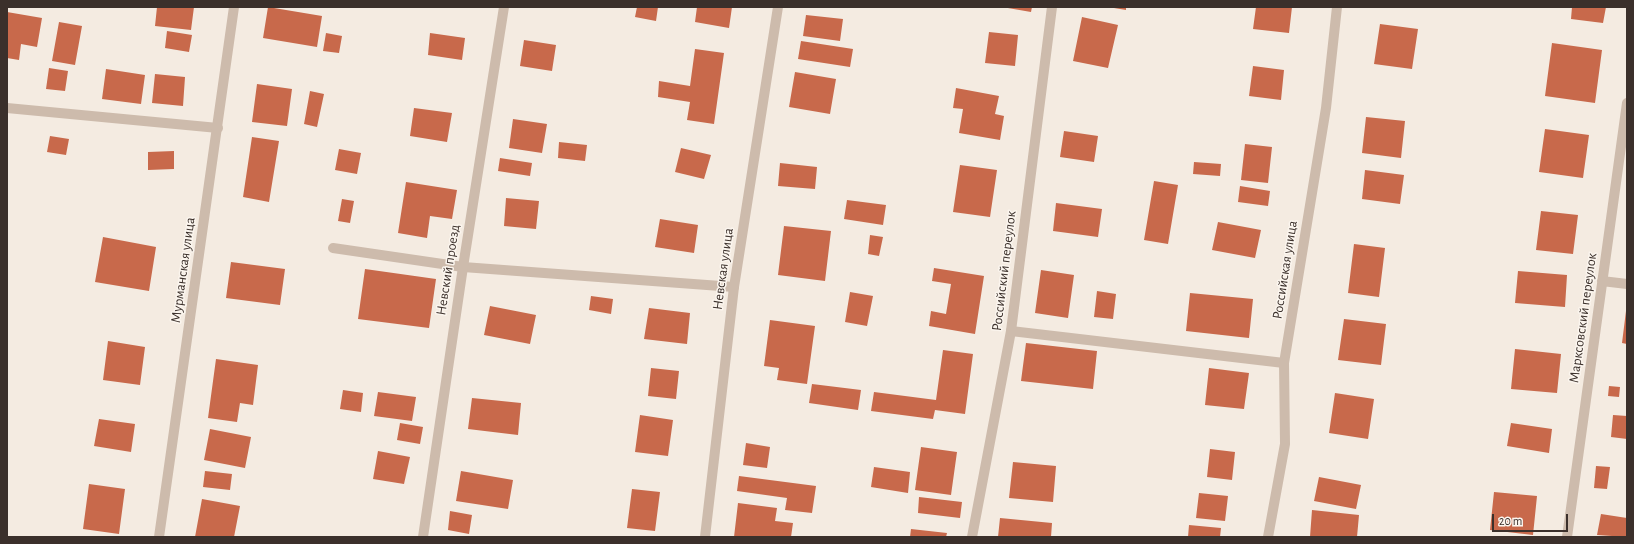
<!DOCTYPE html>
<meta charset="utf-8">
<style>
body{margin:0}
#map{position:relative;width:1634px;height:544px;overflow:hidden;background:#f4ebe1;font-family:"Alegreya Sans",sans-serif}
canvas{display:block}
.frame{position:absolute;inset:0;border:8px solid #3b302b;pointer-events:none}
.scale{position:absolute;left:1492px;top:514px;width:76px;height:18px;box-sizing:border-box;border:2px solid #3b302b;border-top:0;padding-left:5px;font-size:12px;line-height:14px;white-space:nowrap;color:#3b302b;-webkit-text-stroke:3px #fbf5ee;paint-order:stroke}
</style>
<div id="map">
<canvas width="1634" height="544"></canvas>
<div class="frame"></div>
<div class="scale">20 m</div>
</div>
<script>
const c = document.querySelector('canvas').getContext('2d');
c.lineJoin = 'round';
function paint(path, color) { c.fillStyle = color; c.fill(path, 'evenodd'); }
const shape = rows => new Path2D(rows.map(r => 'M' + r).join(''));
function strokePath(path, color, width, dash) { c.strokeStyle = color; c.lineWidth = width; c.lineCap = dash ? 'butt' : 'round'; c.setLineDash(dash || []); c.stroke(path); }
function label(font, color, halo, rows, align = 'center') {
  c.font = font + ' "Alegreya Sans",sans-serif'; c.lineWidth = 3; c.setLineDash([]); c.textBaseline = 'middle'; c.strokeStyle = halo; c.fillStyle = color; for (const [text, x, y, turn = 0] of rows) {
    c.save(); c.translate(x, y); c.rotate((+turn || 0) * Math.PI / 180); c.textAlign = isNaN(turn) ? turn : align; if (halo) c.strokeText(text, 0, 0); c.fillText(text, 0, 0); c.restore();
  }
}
const building = shape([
 [157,7,194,7,191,30,155,26],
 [268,7,322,16,317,47,263,38],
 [637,7,658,7,656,21,635,17],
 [697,7,732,7,729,28,695,22],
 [1002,7,1032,7,1031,12],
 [1108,7,1126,7,1126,10],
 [1256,7,1292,7,1289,33,1253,29],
 [1572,7,1606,7,1603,23,1571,19],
 [7,12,42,18,37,47,21,44,19,60,7,58],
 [806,15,843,19,840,41,803,36],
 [1082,17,1118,25,1108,68,1073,61],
 [59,22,82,26,75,65,52,61],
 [1380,24,1418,29,1412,69,1374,64],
 [167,31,192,35,189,52,165,48],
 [989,32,1018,35,1015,66,985,63],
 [326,33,342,36,339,53,323,51],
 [430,33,465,38,462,60,428,55],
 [524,40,556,45,552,71,520,66],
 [801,41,853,49,850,67,798,59],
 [1552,43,1602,50,1595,103,1545,96],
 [695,49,724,53,714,124,687,120,690,102,658,97,659,81,690,86],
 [1253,66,1284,70,1281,100,1249,96],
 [49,68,68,71,65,91,46,89],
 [106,69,145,75,141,104,102,99],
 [795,72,836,79,830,114,789,107],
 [155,74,185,77,183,106,152,103],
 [257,84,292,89,287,126,252,122],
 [956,88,999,96,995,114,1004,116,1000,140,959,133,963,109,953,108],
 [310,91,324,94,317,127,304,124],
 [414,108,452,113,447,142,410,136],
 [1366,117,1405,121,1401,158,1362,153],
 [513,119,547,124,542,153,509,148],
 [1545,129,1589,135,1583,178,1539,172],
 [1064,131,1098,136,1094,162,1060,157],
 [50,136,69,139,66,155,47,152],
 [252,137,279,141,269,202,243,197],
 [559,142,587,145,585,161,558,158],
 [1245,144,1272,147,1268,183,1241,180],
 [681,148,711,155,704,179,675,172],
 [339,149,361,153,357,174,335,170],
 [174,151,174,169,148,170,148,152],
 [500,158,532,163,530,176,498,171],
 [1194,162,1221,164,1220,176,1193,174],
 [780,163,817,167,815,189,778,186],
 [960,165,997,170,990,217,953,212],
 [1365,170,1404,175,1400,204,1362,199],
 [1154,181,1178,185,1168,244,1144,240],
 [406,182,457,190,452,219,430,216,427,238,398,233],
 [1240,186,1270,191,1268,206,1238,202],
 [506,198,539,201,536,229,504,226],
 [342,199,354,201,350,223,338,221],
 [847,200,886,205,883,225,844,219],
 [1056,203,1102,209,1098,237,1053,231],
 [1541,211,1578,215,1573,254,1536,250],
 [660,219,698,225,694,253,655,247],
 [1218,222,1261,230,1255,258,1212,250],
 [784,226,831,231,825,281,778,275],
 [870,235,883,237,879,256,868,254],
 [103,237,156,247,149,291,95,282],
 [1354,244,1385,248,1379,297,1348,293],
 [231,262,285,269,280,305,226,298],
 [934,268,984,276,975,334,929,326,931,311,946,314,951,284,932,281],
 [365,269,436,279,429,328,358,319],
 [1041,270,1074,275,1068,318,1035,313],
 [1518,271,1567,275,1565,307,1515,303],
 [1097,291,1116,294,1113,319,1094,317],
 [850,292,873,296,867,326,845,322],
 [1190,293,1253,299,1249,338,1186,331],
 [591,296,613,299,611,314,589,310],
 [490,306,536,315,530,344,484,335],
 [649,308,690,313,687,344,644,339],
 [1626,311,1627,311,1627,344,1622,343],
 [1344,319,1386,324,1381,365,1338,360],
 [770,320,815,326,807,384,777,380,779,368,764,366],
 [108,341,145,347,140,385,103,380],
 [1026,343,1097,351,1093,389,1021,381],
 [1515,349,1561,354,1557,393,1511,389],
 [943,350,973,354,965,414,935,410,933,419,871,411,874,392,936,400],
 [216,359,258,365,253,405,240,403,237,422,208,418],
 [651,368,679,371,676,399,648,396],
 [1209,368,1249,373,1244,409,1205,405],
 [812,384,861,390,858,410,809,403],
 [1609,386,1620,387,1619,397,1608,396],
 [343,390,363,393,361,412,340,409],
 [378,392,416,397,412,421,374,416],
 [1335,393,1374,399,1368,439,1329,433],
 [472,398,521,403,518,435,468,429],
 [640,415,673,420,668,456,635,452],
 [1613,415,1627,416,1627,439,1611,437],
 [99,419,135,424,131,452,94,446],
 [400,423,423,427,420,444,397,440],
 [1511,423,1552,429,1549,453,1507,446],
 [210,429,251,437,245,468,204,460],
 [746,443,770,447,767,468,743,465],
 [921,447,957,452,951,495,915,490],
 [1210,449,1235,452,1232,480,1207,477],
 [378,451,410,457,404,484,373,479],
 [1013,462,1056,466,1053,502,1009,498],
 [1596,466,1610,467,1607,489,1594,488],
 [874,467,910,472,908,493,871,487],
 [205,471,232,474,230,490,203,487],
 [461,471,513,480,508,509,456,501],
 [739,476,816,486,812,513,785,510,787,498,737,491],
 [1319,477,1361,485,1356,509,1314,501],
 [89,484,125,489,119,534,83,529],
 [632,489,660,492,655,531,627,528],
 [1494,492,1537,496,1533,535,1490,530],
 [1199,493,1228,496,1225,521,1196,518],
 [919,497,962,502,960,518,918,513],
 [202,499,240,506,234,537,195,537],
 [738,503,777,508,775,521,793,523,791,537,734,537],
 [1312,510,1359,515,1357,537,1310,537],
 [450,511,472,515,469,534,448,530],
 [1601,514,1627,518,1627,537,1597,535],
 [1000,518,1052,523,1051,537,998,537],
 [1189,525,1221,528,1220,537,1188,537],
 [911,529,947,533,946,537,910,537]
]);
const lane = shape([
 [7,108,218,128],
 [333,248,463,267,734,287],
 [1011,331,1284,363]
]);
const street = shape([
 [1602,281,1627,284],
 [159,537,234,7],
 [423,537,463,267,504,7],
 [705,537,734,287,778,7],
 [972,537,1011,331,1052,7],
 [1268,537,1285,444,1284,363,1326,108,1337,7],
 [1567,537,1627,103]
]);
const streetNames = [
 ["Невская улица",723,269,-82],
 ["Мурманская улица",183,270,-82],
 ["Невский проезд",448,270,-81],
 ["Российская улица",1285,270,-81],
 ["Российский переулок",1004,271,-83],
 ["Марксовский переулок",1583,318,-82]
];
paint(building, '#c8694b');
strokePath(lane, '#cdbbac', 10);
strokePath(street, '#cdbbac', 10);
label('14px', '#3b302b', '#fbf5ee', streetNames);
</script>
